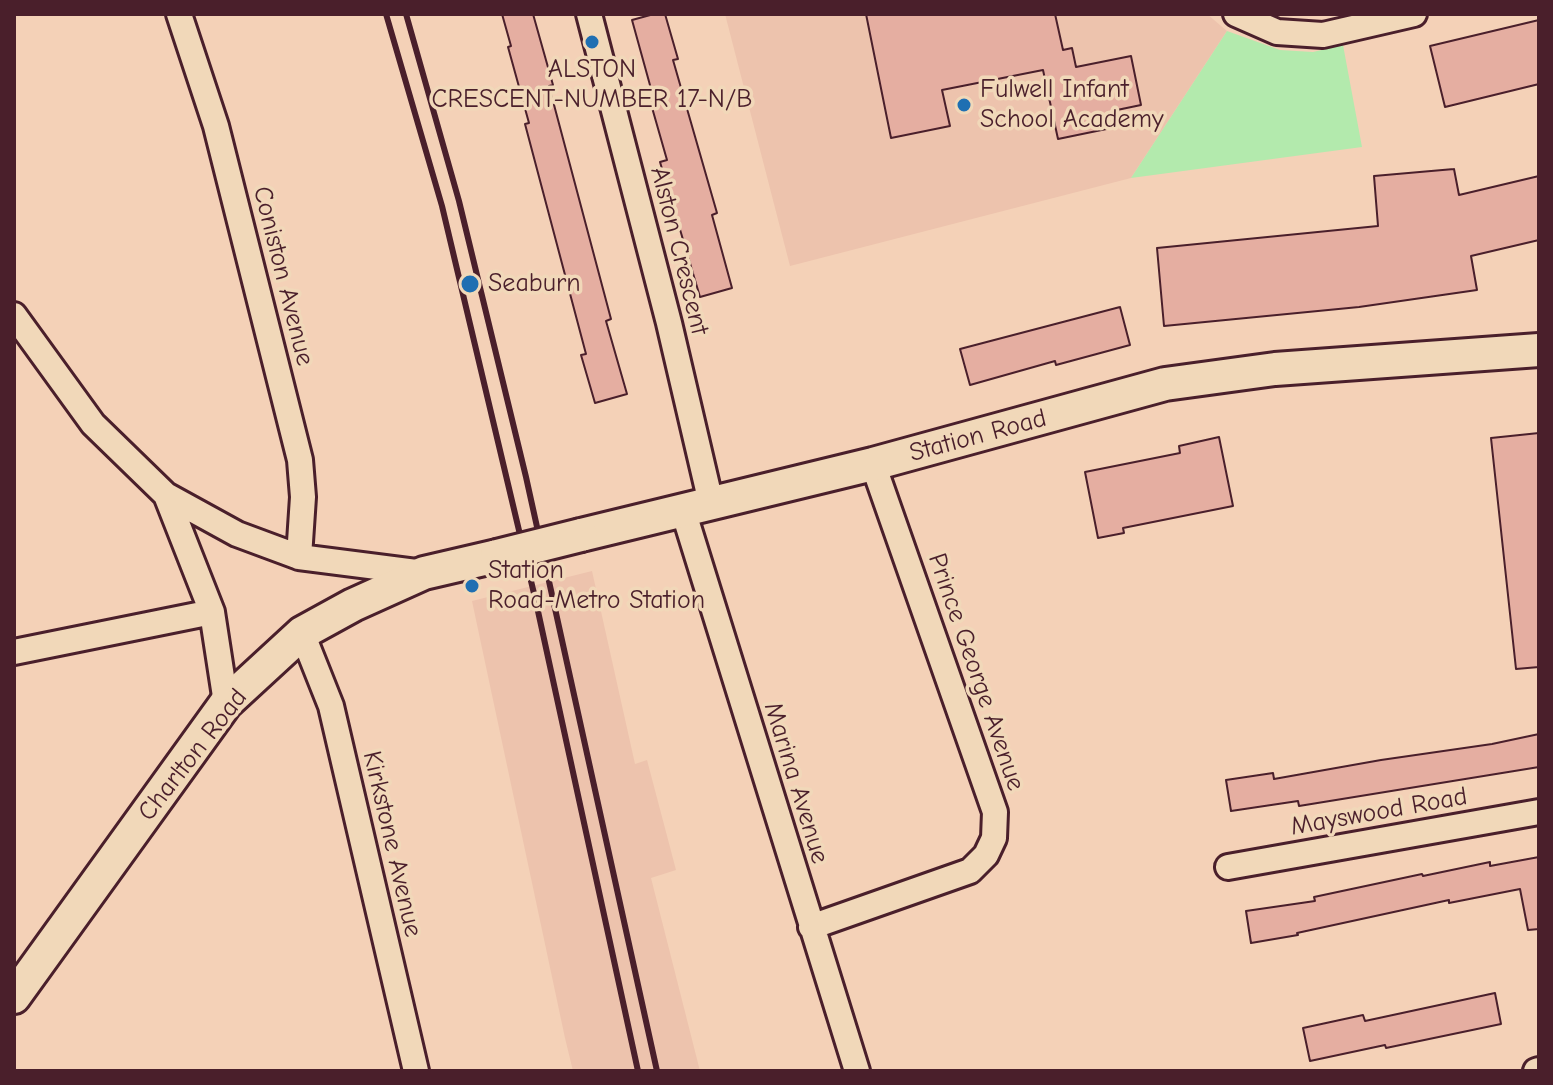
<!DOCTYPE html>
<style>
body{margin:0}
#map{position:relative;width:1553px;height:1085px;overflow:hidden;background:#f4d1b7;font-family:"Comic Neue",sans-serif}
canvas{display:block}
.frame{position:absolute;inset:0;border:16px solid #4a1f2b;pointer-events:none}
</style>
<div id="map">
<canvas width="1553" height="1085"></canvas>
<div class="frame"></div>
</div>
<script>
const c = document.querySelector('canvas').getContext('2d');
c.lineJoin = 'round';
function paint(path, color) { c.fillStyle = color; c.fill(path, 'evenodd'); }
const shape = rows => new Path2D(rows.map(r => 'M' + r).join(''));
function strokePath(path, color, width, dash) { c.strokeStyle = color; c.lineWidth = width; c.lineCap = dash ? 'butt' : 'round'; c.setLineDash(dash || []); c.stroke(path); }
function label(font, color, halo, rows, align = 'center') {
  c.font = font + ' "Comic Neue",sans-serif'; c.lineWidth = 7; c.setLineDash([]); c.textBaseline = 'middle'; c.strokeStyle = halo; c.fillStyle = color; for (const [text, x, y, turn = 0] of rows) {
    c.save(); c.translate(x, y); c.rotate((+turn || 0) * Math.PI / 180); c.textAlign = isNaN(turn) ? turn : align; if (halo) c.strokeText(text, 0, 0); c.fillText(text, 0, 0); c.restore();
  }
}
const built = shape([
 [725,14,1207,14,1227,31,1131,178,790,266],
 [592,571,635,764,647,760,676,870,651,878,700,1071,573,1071,565,1038,472,601]
]);
const green = shape([
 [1227,31,1280,50,1313,52,1343,45,1362,147,1131,178]
]);
const building = shape([
 [502,14,533,14,553,85,549,86,611,319,606,321,627,394,595,403,581,355,586,354,525,124,529,123,508,47,511,46,502,14],
 [654,14,665,14,678,59,673,60,717,213,712,215,732,288,700,297,660,162,667,160,649,97,653,96,632,20,654,14],
 [866,14,1055,14,1063,50,1072,48,1076,67,1131,56,1141,105,1117,110,1121,126,1058,139,1043,70,942,90,950,126,891,138,866,14],
 [1539,20,1539,84,1445,107,1430,46,1539,20],
 [1454,169,1459,195,1539,176,1539,240,1471,256,1477,290,1359,307,1164,326,1157,248,1378,226,1374,176,1454,169],
 [1120,307,1130,345,1056,365,1055,361,970,385,960,349,1120,307],
 [1539,433,1539,667,1516,669,1491,438,1539,433],
 [1219,437,1233,506,1123,528,1124,533,1098,538,1085,472,1180,453,1179,446,1219,437],
 [1539,734,1539,767,1299,806,1298,801,1231,811,1226,780,1273,773,1274,779,1381,760,1492,744,1539,734],
 [1539,857,1539,929,1528,930,1520,889,1449,903,1449,900,1297,933,1298,935,1251,943,1246,911,1315,901,1314,897,1422,874,1423,876,1490,862,1490,866,1539,857],
 [1495,993,1501,1024,1386,1048,1385,1045,1310,1061,1303,1028,1363,1015,1365,1021,1495,993]
]);
const minor = shape([
 [179,14,216,126,300,460,303,497,299,557],
 [589,14,669,323,711,503],
 [1236,14,1277,32,1323,35,1414,14],
 [14,315,93,424,166,495],
 [683,510,857,1071],
 [302,633,331,706,416,1071],
 [14,652,212,612],
 [226,703,212,612,166,495,237,534,299,557,424,573],
 [1228,867,1539,812],
 [811,927,970,871,986,855,994,838,995,812,873,464],
 [1536,1071,1539,1070]
]);
const secondary = shape([
 [581,535,873,464,1165,384,1275,369,1539,350],
 [14,997,226,703,302,633,353,605,424,573,497,556]
]);
const rail = shape([
 [386,14,442,206,536,602,638,1071],
 [406,14,459,201,526,477,657,1071]
]);
const secondaryBridge = shape([
 [497,556,581,535]
]);
const markers = [
 [592,42,8,"#1f6fb2"],
 [964,105,8,"#1f6fb2"],
 [470,284,10,"#1f6fb2"],
 [472,586,8,"#1f6fb2"]
];
const poiNames = [
 ["ALSTON",592,70,"center"],
 ["CRESCENT-NUMBER 17-N/B",592,100,"center"],
 ["Fulwell Infant",980,90],
 ["School Academy",980,120],
 ["Seaburn",488,284],
 ["Station",488,571],
 ["Road-Metro Station",488,601]
];
const streetNames = [
 ["Alston Crescent",679,251,76],
 ["Coniston Avenue",283,276,76],
 ["Station Road",978,436,-15],
 ["Prince George Avenue",976,672,71],
 ["Charlton Road",193,755,-52],
 ["Marina Avenue",796,783,73],
 ["Mayswood Road",1379,812,-10],
 ["Kirkstone Avenue",392,844,77]
];
paint(built, '#edc3ad');
paint(green, '#b3eaad');
paint(building, '#e5aea1');
strokePath(building, '#4a1f2b', 2);
strokePath(minor, '#4a1f2b', 30);
strokePath(secondary, '#4a1f2b', 38);
strokePath(minor, '#f1d8b9', 24);
strokePath(secondary, '#f1d8b9', 32);
strokePath(rail, '#4a1f2b', 6);
strokePath(secondaryBridge, '#4a1f2b', 38, []);
strokePath(secondaryBridge, '#f1d8b9', 32);
for (const [x, y, r, color] of markers) { const dot = new Path2D(); dot.arc(x, y, r, 0, 2 * Math.PI); c.fillStyle = color; c.fill(dot); strokePath(dot, '#f1d8b9', 3); }
label('26px', '#4a1f2b', '#f1d8b9', poiNames, 'left');
label('26px', '#4a1f2b', '#f1d8b9', streetNames);
</script>
